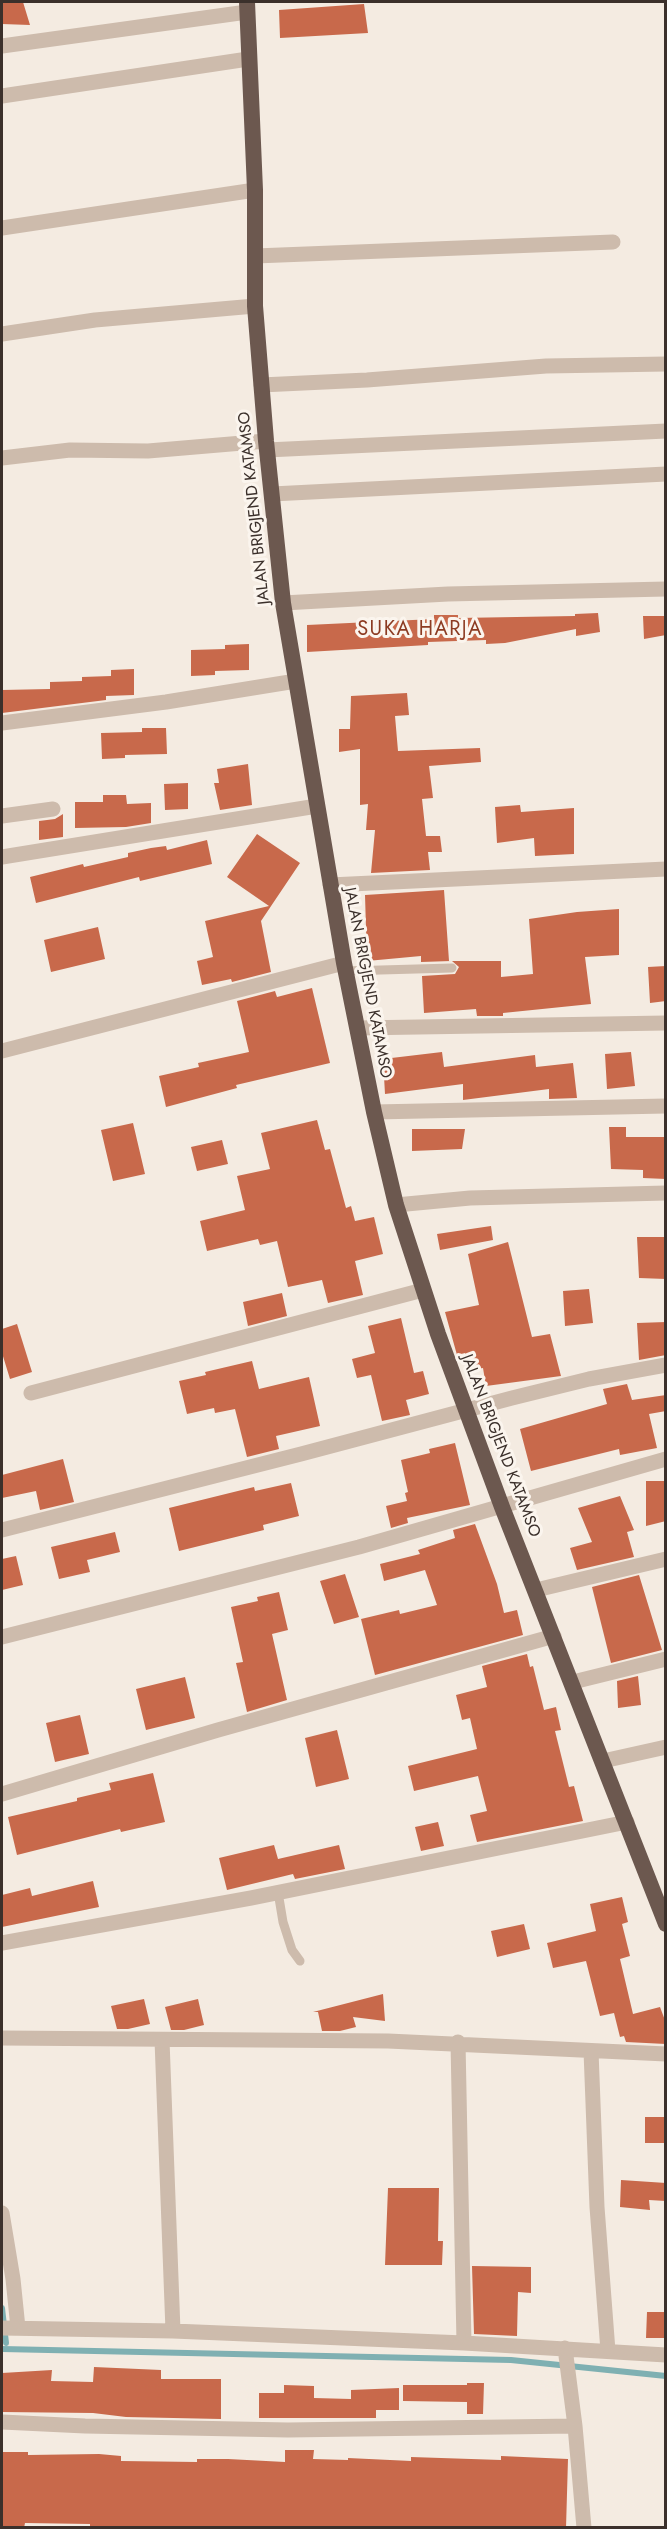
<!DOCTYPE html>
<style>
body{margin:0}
#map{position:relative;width:667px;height:2529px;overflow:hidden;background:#f4ebe1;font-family:Jost,sans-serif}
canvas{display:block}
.frame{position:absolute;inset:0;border:3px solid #3b302b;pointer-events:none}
</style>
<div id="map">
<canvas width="667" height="2529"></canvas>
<div class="frame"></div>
</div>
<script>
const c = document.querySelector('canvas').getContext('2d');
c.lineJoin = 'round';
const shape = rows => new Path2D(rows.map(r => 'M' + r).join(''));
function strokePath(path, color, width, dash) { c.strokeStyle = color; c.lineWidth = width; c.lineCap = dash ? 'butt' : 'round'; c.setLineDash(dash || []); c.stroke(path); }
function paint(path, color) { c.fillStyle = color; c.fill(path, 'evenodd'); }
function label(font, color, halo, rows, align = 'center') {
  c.font = font + ' Jost,sans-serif'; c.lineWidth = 6; c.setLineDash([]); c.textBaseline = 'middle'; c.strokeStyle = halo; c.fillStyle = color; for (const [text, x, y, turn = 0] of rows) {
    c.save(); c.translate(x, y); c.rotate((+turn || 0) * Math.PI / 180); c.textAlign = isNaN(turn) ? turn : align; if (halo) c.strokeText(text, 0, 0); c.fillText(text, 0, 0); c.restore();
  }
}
const stream = shape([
 [2,2308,6,2343],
 [2,2349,511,2360,666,2376]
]);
const building = shape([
 [2,2,23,2,30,25,2,24],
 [364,4,368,33,280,38,279,10],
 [598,613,600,632,576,636,576,629,505,643,486,644,486,640,428,642,428,645,307,652,307,625,434,619,434,615,458,615,458,618,575,616,575,614],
 [643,616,666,616,666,635,644,639],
 [249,644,249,670,215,671,215,675,191,676,191,650,225,649,225,645],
 [134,669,134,695,106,696,106,700,2,713,2,690,50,689,50,682,82,681,82,677,111,676,111,670],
 [407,693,409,715,395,716,398,751,480,748,481,762,429,766,433,798,422,799,426,836,440,836,442,852,428,852,430,870,371,873,375,830,366,830,368,804,360,805,360,749,339,752,339,729,350,729,351,696],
 [142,728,166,728,167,754,125,755,125,758,102,759,101,733,142,732],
 [248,764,252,805,220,810,214,783,219,783,217,769],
 [188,783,188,809,165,810,164,784],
 [103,795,126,795,127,804,151,803,151,823,126,827,75,828,75,802,103,802],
 [520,805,521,812,574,808,574,854,535,856,534,838,497,843,495,807],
 [63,814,63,837,39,840,39,821,55,819],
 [257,834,300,863,261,921,271,972,232,982,231,979,202,985,197,961,213,957,205,921,269,906,227,877],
 [207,840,212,864,140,881,139,877,36,903,30,877,83,864,84,867,128,857,128,853,151,848,166,846,167,850],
 [444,890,449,961,451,961,421,962,421,956,367,961,365,895],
 [619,909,619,955,585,957,591,1004,503,1013,503,1016,477,1016,476,1009,424,1013,422,976,455,974,459,967,452,961,501,961,501,977,533,974,529,919,577,912],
 [98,927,105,959,51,972,44,940],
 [666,966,666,1001,650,1003,648,967],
 [312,988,330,1063,236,1085,237,1088,166,1107,159,1076,199,1067,198,1063,249,1052,237,1001,275,991,277,997],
 [442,1052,444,1067,535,1055,536,1067,573,1063,577,1098,549,1099,549,1089,463,1100,463,1084,385,1094,383,1059],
 [631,1052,635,1086,607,1089,605,1054],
 [317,1120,325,1150,330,1149,346,1208,351,1206,355,1221,374,1217,383,1254,355,1261,363,1295,328,1303,322,1280,288,1287,277,1241,260,1245,258,1239,207,1251,200,1221,245,1210,237,1176,270,1169,261,1133],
 [133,1123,145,1174,113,1181,101,1130],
 [609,1127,626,1127,626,1137,666,1137,666,1179,643,1178,643,1170,611,1169],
 [412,1129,465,1129,462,1149,412,1151],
 [222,1140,228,1164,197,1171,191,1147],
 [491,1226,493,1240,440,1250,437,1234],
 [637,1237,666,1237,666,1279,639,1278],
 [508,1242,532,1337,550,1334,561,1376,486,1386,483,1368,467,1371,465,1353,457,1355,445,1312,479,1305,468,1254],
 [589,1289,593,1323,565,1326,563,1291],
 [282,1293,287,1316,248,1326,243,1302],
 [401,1318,414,1373,423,1371,429,1394,406,1400,410,1415,382,1421,371,1375,357,1378,352,1359,375,1353,368,1326],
 [666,1322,666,1355,639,1360,637,1323],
 [17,1324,32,1372,10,1379,2,1353,2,1329],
 [252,1361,259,1389,309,1377,320,1426,276,1436,279,1449,247,1457,235,1409,215,1413,214,1408,187,1414,179,1381,206,1375,205,1372],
 [627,1384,632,1400,666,1395,666,1411,649,1414,657,1448,620,1455,619,1449,531,1471,520,1429,607,1404,603,1389],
 [455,1443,470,1505,407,1518,408,1523,391,1528,386,1506,407,1501,405,1493,408,1492,401,1460,430,1453,429,1449],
 [63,1459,74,1502,40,1510,36,1491,2,1498,2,1475],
 [646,1481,666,1481,666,1521,646,1526],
 [291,1483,299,1516,263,1525,264,1530,179,1551,169,1508,254,1487,255,1491],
 [620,1496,634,1530,627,1532,634,1557,577,1570,570,1548,592,1542,578,1508],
 [475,1524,497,1584,504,1613,517,1610,523,1635,375,1675,361,1619,399,1610,400,1614,437,1605,425,1570,384,1581,380,1564,420,1554,418,1550,455,1538,453,1530],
 [115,1532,120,1552,87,1560,90,1572,59,1579,51,1547],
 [16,1556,23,1585,2,1590,2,1559],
 [345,1574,359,1617,334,1624,320,1581],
 [639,1575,662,1650,611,1663,592,1587],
 [279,1592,288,1630,272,1634,287,1700,247,1712,236,1663,243,1662,231,1607,258,1601,257,1597],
 [527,1654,530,1667,533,1666,544,1710,556,1707,561,1730,555,1731,569,1787,574,1786,583,1821,477,1842,470,1815,487,1811,478,1776,414,1791,408,1766,477,1749,470,1718,462,1720,456,1695,487,1687,482,1666],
 [638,1676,641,1705,618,1708,617,1681],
 [185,1677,195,1718,146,1730,136,1689],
 [80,1715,89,1754,55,1762,46,1723],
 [337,1730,349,1779,316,1787,305,1738],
 [153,1773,165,1822,121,1832,120,1829,17,1855,8,1817,77,1801,77,1798,111,1790,109,1783],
 [438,1822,444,1846,421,1851,415,1827],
 [274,1845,278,1859,339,1845,345,1869,295,1879,293,1874,227,1890,219,1858],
 [93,1881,99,1907,2,1927,2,1895,30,1888,32,1896],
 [622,1897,628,1922,622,1924,630,1956,620,1959,633,2014,660,2007,666,2023,666,2044,626,2042,624,2036,620,2037,614,2013,600,2016,586,1961,553,1968,547,1943,596,1931,590,1904],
 [524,1924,530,1949,497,1957,491,1931],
 [383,1994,385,2021,353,2017,356,2027,340,2031,322,2031,318,2012,313,2012],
 [144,1999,150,2024,128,2029,117,2029,111,2006],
 [198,1999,204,2025,184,2030,171,2030,165,2007],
 [645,2117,666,2117,666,2143,645,2143],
 [621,2180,666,2183,666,2201,649,2200,650,2210,620,2207],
 [388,2188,439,2188,438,2241,443,2241,442,2265,385,2265],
 [472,2266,531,2267,531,2293,518,2292,517,2336,474,2334],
 [647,2312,666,2312,666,2338,646,2338],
 [94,2367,161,2370,161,2379,221,2379,221,2419,126,2417,93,2413,2,2412,2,2373,52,2370,51,2381,93,2382],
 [467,2383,484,2383,483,2414,467,2414,467,2402,403,2401,403,2385,467,2385],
 [284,2385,314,2386,314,2398,351,2399,351,2390,399,2388,399,2410,376,2410,376,2418,259,2418,259,2393,284,2393],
 [285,2450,314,2450,313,2459,348,2460,348,2458,411,2461,411,2457,501,2460,501,2456,568,2459,566,2528,90,2528,90,2524,25,2523,24,2528,2,2528,2,2452,28,2452,28,2455,99,2454,121,2456,121,2461,197,2462,197,2459,228,2459,285,2462]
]);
const service = shape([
 [345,971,452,968],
 [278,1892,283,1922,292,1950,300,1961]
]);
const minor = shape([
 [2,46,247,12],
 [2,96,248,59],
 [2,228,255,190],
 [255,256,613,242],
 [2,334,95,320,255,306],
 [261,385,367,380,546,366,666,364],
 [267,450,666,431],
 [2,458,70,450,148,451,266,441],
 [272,494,666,474],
 [283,603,448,594,666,589],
 [2,723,166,702,296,681],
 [2,816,53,809],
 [2,857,317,806],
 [330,885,666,869],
 [357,1028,666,1023],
 [2,1051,344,963],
 [374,1112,666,1106],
 [396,1205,470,1198,666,1193],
 [31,1393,423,1290],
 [2,1530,301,1454,512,1398,589,1379,666,1365],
 [536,1590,666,1559],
 [2,1637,359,1547,666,1459],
 [573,1682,666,1659],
 [603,1761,666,1747],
 [2,1794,218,1730,554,1636],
 [2,1943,251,1898,627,1822],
 [2,2038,388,2041,666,2054],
 [162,2040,173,2331],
 [458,2042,464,2343],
 [591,2051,597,2207,608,2351],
 [2,2213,13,2279,18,2328],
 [2,2328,173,2331,464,2343,666,2355],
 [2,2422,85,2426,288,2430,575,2426,565,2348],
 [575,2426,584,2528]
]);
const trunk = shape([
 [247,2,255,190,255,306,266,441,283,603,344,963,374,1112,396,1205,438,1334,502,1507,666,1924]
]);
const streetNames = [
 ["JALAN BRIGJEND KATAMSO",255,508,-96],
 ["JALAN BRIGJEND KATAMSO",367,983,79],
 ["JALAN BRIGJEND KATAMSO",500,1446,69]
];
const quarterNames = [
 ["SUKA HARJA",420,630]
];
strokePath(stream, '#7fb0b2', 6);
paint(building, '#c8694b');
strokePath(service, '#cdbbac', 9);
strokePath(minor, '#cdbbac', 15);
strokePath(trunk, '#6c584f', 16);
label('16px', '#3b302b', '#fbf5ee', streetNames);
c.letterSpacing = '1.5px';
label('20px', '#8c3b22', '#fbf5ee', quarterNames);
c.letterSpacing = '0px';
</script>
